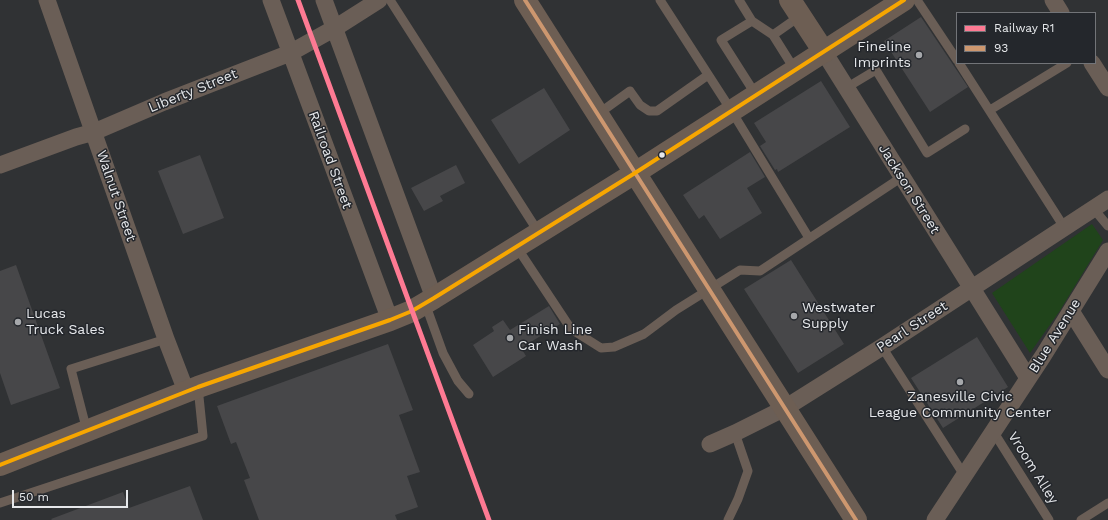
<!DOCTYPE html>
<style>
body{margin:0}
#map{position:relative;width:1108px;height:520px;overflow:hidden;background:#303234;font-family:"Work Sans",sans-serif}
canvas{display:block}
.legend{position:absolute;left:956px;top:12px;width:140px;height:52px;box-sizing:border-box;background:#24272c;border:1px solid #727478;margin:0;padding:5px 7px;list-style:none;font-size:12px;color:#e6e8eb}
.legend li{display:flex;align-items:center;gap:8px;height:20px}
.legend b{width:20px;border:1px solid #727478}
.scale{position:absolute;left:12px;top:490px;width:116px;height:18px;box-sizing:border-box;border:2px solid #e6e8eb;border-top:0;padding-left:5px;font-size:12px;line-height:14px;white-space:nowrap;color:#e6e8eb;-webkit-text-stroke:3px #24272c;paint-order:stroke}
</style>
<div id="map">
<canvas width="1108" height="520"></canvas>
<ul class="legend">
<li><b style="height:5px;background:#fe7a93"></b>Railway R1</li>
<li><b style="height:5px;background:#cd976f"></b>93</li>
</ul>
<div class="scale">50 m</div>
</div>
<script>
const c = document.querySelector('canvas').getContext('2d');
c.lineJoin = 'round';
function paint(path, color) { c.fillStyle = color; c.fill(path, 'evenodd'); }
const shape = rows => new Path2D(rows.map(r => 'M' + r).join(''));
function strokePath(path, color, width, dash) { c.strokeStyle = color; c.lineWidth = width; c.lineCap = dash ? 'butt' : 'round'; c.setLineDash(dash || []); c.stroke(path); }
function label(font, color, halo, rows, align = 'center') {
  c.font = font + ' "Work Sans",sans-serif'; c.lineWidth = 3; c.setLineDash([]); c.textBaseline = 'middle'; c.strokeStyle = halo; c.fillStyle = color; for (const [text, x, y, turn = 0] of rows) {
    c.save(); c.translate(x, y); c.rotate((+turn || 0) * Math.PI / 180); c.textAlign = isNaN(turn) ? turn : align; if (halo) c.strokeText(text, 0, 0); c.fillText(text, 0, 0); c.restore();
  }
}
const green = shape([
 [1092,224,1103,240,1059,312,1030,353,992,293]
]);
const building = shape([
 [921,17,968,87,930,112,884,41],
 [821,81,850,127,778,172,777,169,775,170,760,146,766,142,754,123],
 [544,88,570,130,519,164,491,120],
 [750,152,765,177,747,188,762,213,720,239,704,215,699,219,683,195],
 [200,155,224,218,183,234,158,171],
 [456,165,465,183,440,196,443,201,424,211,411,188],
 [791,260,844,344,798,373,744,289],
 [16,265,60,388,11,405,0,373,0,271],
 [549,306,560,324,521,348,526,356,493,377,473,345,494,331,492,327,503,320,510,330],
 [977,337,1008,387,943,428,911,378],
 [388,344,413,410,399,415,420,472,407,476,418,507,395,515,397,520,259,520,244,480,250,478,236,442,231,444,217,406],
 [190,486,203,520,52,520,51,519,123,492,129,508]
]);
const lane = shape([
 [390,0,539,233],
 [660,0,731,110,809,238],
 [739,0,752,21,773,35,795,70],
 [917,0,957,60],
 [752,21,721,40,756,95],
 [773,35,800,16],
 [959,63,1064,227],
 [846,88,876,70,927,153,965,129],
 [990,110,1067,63],
 [598,114,630,91,640,105,649,111,657,111,708,75],
 [1093,208,1108,226],
 [516,246,571,329,601,348,614,347,644,334,676,310,740,270,760,271,902,177],
 [425,303,443,353,458,381,469,394],
 [882,347,964,475],
 [87,431,71,369,166,339],
 [993,431,1049,520],
 [0,503,203,436,198,387],
 [728,520,738,499,748,471,735,433],
 [1081,520,1108,503]
]);
const street = shape([
 [47,0,166,339,186,391],
 [271,0,390,320],
 [324,0,434,298],
 [1053,0,1061,13],
 [824,52,1028,378],
 [1092,63,1108,88],
 [0,165,76,137,94,132,164,102,290,53,335,28,379,0],
 [1071,311,1108,370],
 [710,444,735,433,785,408,882,347,1108,199],
 [935,520,1043,356,1108,251]
]);
const secondary = shape([
 [525,0,856,520],
 [790,0,824,52],
 [0,465,198,387,390,320,412,311,434,298,635,173,904,0]
]);
const bus1 = shape([
 [525,0,856,520]
]);
const bus2 = shape([
 [0,465,198,387,390,320,412,311,434,298,635,173,904,0]
]);
const rail1 = shape([
 [298,0,489,520]
]);
const markers = [
 [919,55,4,"#a6a8ab"],
 [662,155,3.5,"#e6e8eb"],
 [794,316,4,"#a6a8ab"],
 [18,322,4,"#a6a8ab"],
 [510,338,4,"#a6a8ab"],
 [960,382,4,"#a6a8ab"]
];
const poiNames = [
 ["Fineline",911,47,"right"],
 ["Imprints",911,63,"right"],
 ["Westwater",802,308],
 ["Supply",802,324],
 ["Lucas",26,314],
 ["Truck Sales",26,330],
 ["Finish Line",518,330],
 ["Car Wash",518,346],
 ["Zanesville Civic",960,397,"center"],
 ["League Community Center",960,413,"center"]
];
const streetNames = [
 ["Liberty Street",193,91,-22],
 ["Railroad Street",330,160,70],
 ["Jackson Street",909,189,58],
 ["Walnut Street",116,196,71],
 ["Pearl Street",912,327,-33],
 ["Blue Avenue",1055,336,-58],
 ["Vroom Alley",1033,468,58]
];
paint(green, '#20441b');
paint(building, '#474749');
strokePath(lane, '#6a5e56', 9);
strokePath(street, '#6a5e56', 17);
strokePath(secondary, '#6d5e53', 22);
strokePath(bus1, '#cd976f', 4);
strokePath(bus2, '#f7a600', 4);
strokePath(rail1, '#fe7a93', 5);
for (const [x, y, r, color] of markers) { const dot = new Path2D(); dot.arc(x, y, r, 0, 2 * Math.PI); c.fillStyle = color; c.fill(dot); strokePath(dot, '#24272c', 1.5); }
label('14px', '#e6e8eb', '#24272c', poiNames, 'left');
label('14px', '#e6e8eb', '#24272c', streetNames);
</script>
